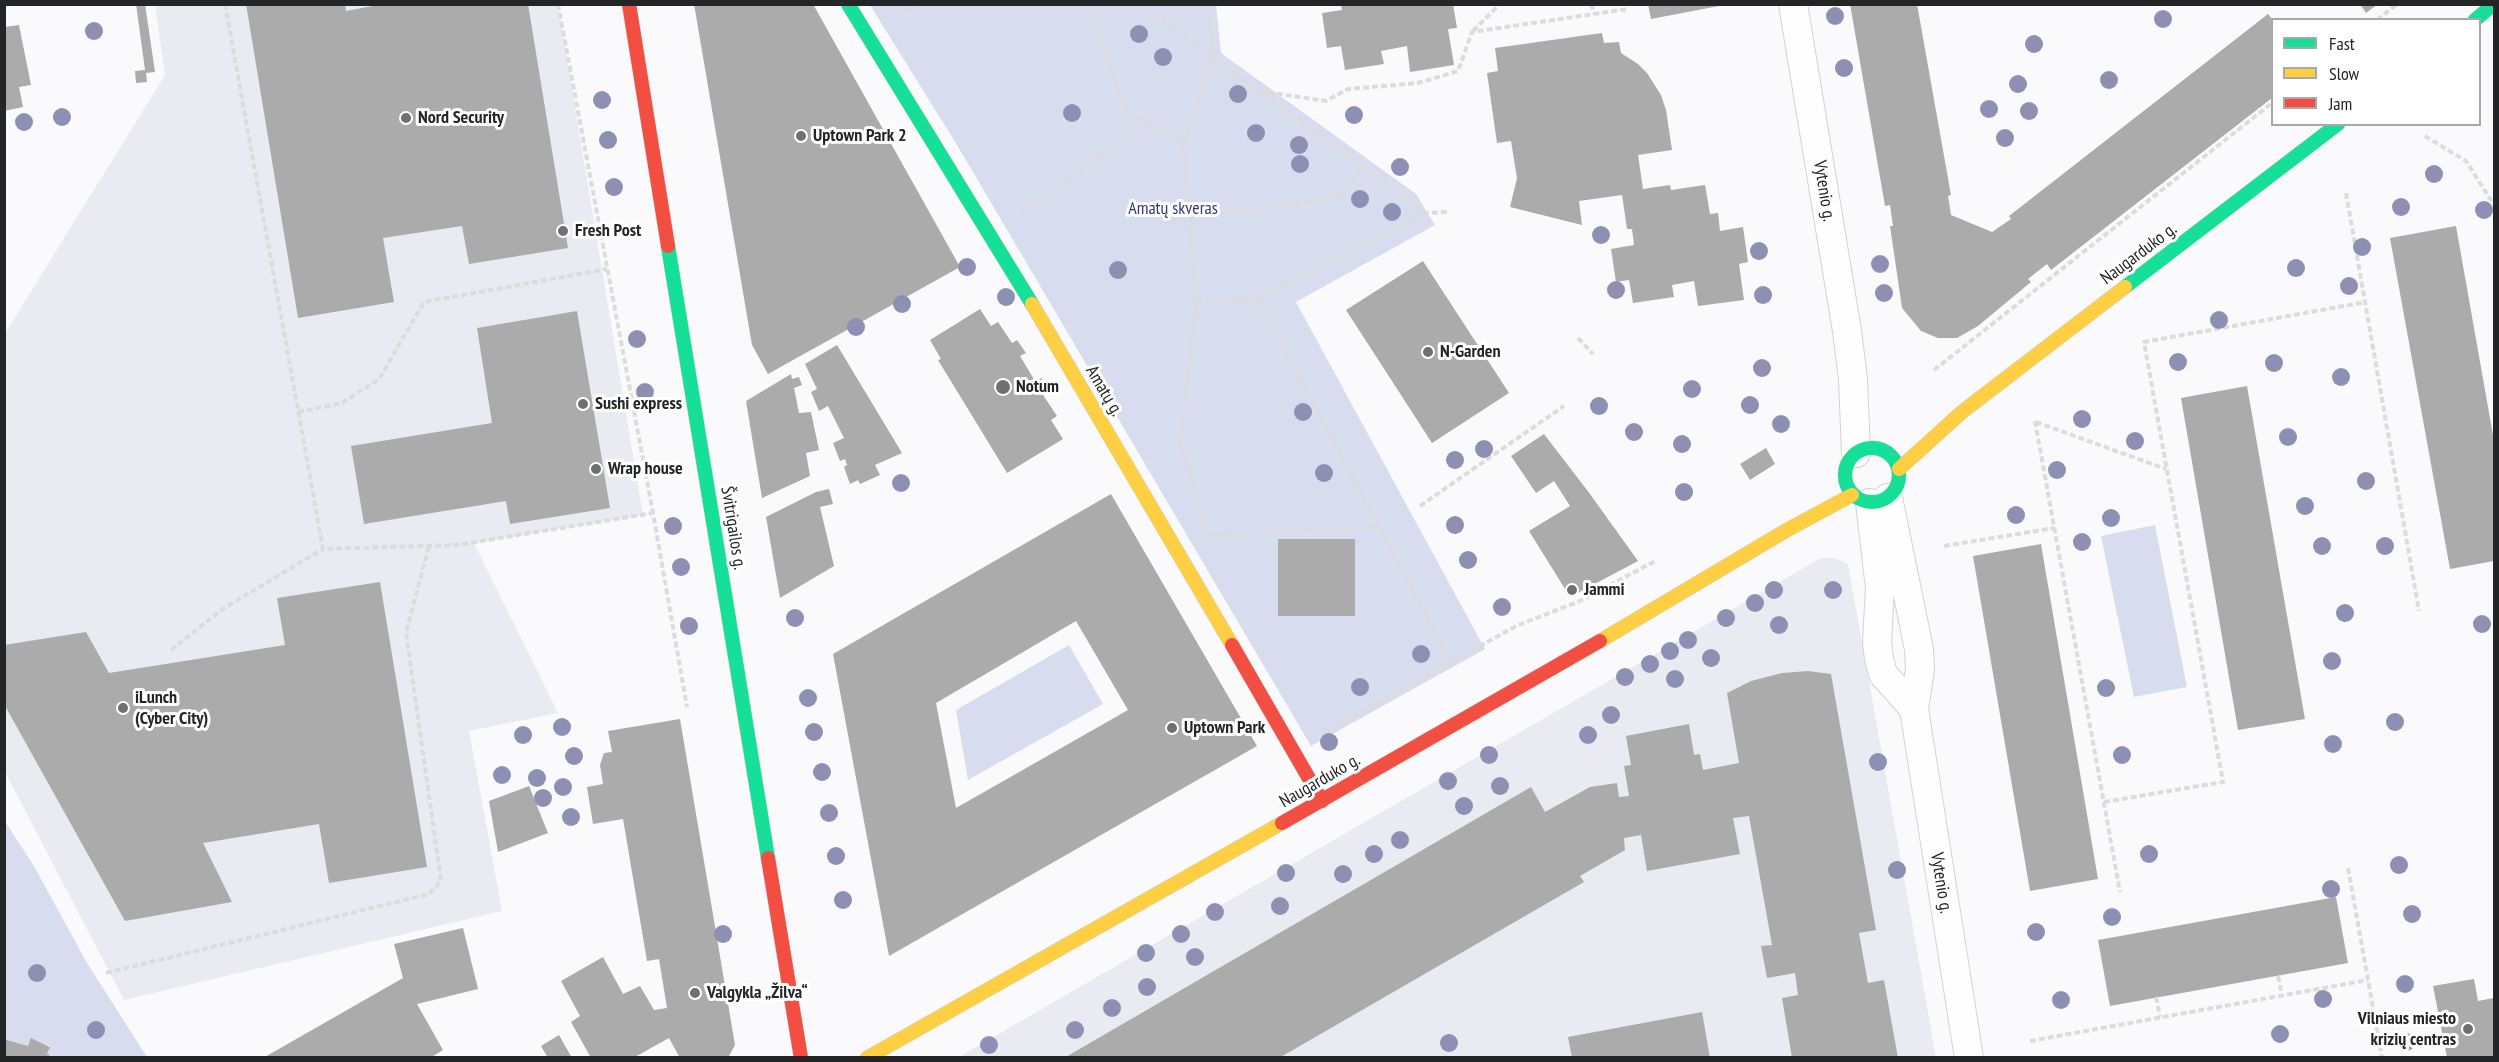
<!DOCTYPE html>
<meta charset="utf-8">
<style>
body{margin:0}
#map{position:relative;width:2499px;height:1062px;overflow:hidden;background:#fafafc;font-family:"PT Sans Narrow",sans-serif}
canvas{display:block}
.frame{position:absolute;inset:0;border:6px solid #242526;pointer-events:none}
.legend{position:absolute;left:2271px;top:18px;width:210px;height:108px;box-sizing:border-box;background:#fff;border:2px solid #a7a8a8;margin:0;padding:8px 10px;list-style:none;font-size:18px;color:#242526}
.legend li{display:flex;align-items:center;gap:12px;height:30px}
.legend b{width:30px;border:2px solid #a7a8a8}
</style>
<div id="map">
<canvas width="2499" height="1062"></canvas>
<div class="frame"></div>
<ul class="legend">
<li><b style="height:8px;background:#16e098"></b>Fast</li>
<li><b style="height:8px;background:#ffcf43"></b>Slow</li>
<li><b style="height:8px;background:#f24e42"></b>Jam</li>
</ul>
</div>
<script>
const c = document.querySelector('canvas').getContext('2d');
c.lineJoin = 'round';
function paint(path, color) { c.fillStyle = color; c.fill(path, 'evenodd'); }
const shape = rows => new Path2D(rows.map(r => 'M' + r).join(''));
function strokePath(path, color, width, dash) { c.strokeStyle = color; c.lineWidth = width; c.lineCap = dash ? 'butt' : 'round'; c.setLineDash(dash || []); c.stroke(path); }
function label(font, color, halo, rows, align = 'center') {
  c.font = font + ' "PT Sans Narrow",sans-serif'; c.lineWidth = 6; c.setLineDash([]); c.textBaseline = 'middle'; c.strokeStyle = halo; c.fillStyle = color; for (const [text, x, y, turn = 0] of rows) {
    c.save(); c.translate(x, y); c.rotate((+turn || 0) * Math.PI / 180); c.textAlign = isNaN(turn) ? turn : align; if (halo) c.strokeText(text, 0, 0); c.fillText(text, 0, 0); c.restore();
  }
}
const built = shape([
 [155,5,558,5,643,515,474,543,558,713,469,731,502,911,124,1000,5,772,4,335,165,75],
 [1821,558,1835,558,1848,564,1936,1057,957,1058]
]);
const green = shape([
 [870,5,1216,5,1221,53,1416,194,1435,225,1296,302,1485,649,1311,746,957,145],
 [2155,525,2187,687,2134,697,2101,536],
 [1069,645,1103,704,968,780,956,710],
 [4,820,34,866,87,963,147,1057,55,1057,47,1054,50,1046,32,1039,28,1046,5,1039]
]);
const building = shape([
 [136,4,145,4,155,72,146,73,147,82,136,83,135,71,145,70],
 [246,4,345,4,346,11,383,4,528,4,568,248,469,264,462,226,383,238,394,302,298,318],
 [694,4,813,4,960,267,768,374,752,345],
 [1341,4,1453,4,1457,28,1448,29,1454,65,1410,72,1407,46,1381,51,1384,64,1345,70,1341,46,1327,48,1322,13,1342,10],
 [1648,4,1719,4,1719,6,1651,19],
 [1850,4,1917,4,1951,195,1948,196,1951,215,1992,232,2011,219,2009,216,2268,14,2272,19,2272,98,2051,270,2047,264,2028,279,2031,282,1978,326,1957,338,1938,338,1921,331,1902,308,1890,226,1893,226,1890,205,1885,206],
 [2360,4,2378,4,2366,13],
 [19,25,31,85,19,87,23,107,4,111,4,27],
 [1602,33,1604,43,1619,42,1621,53,1638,64,1647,73,1661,95,1666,110,1672,150,1638,155,1643,189,1670,185,1671,190,1705,185,1710,214,1718,213,1720,231,1743,227,1748,262,1739,264,1744,300,1698,306,1694,281,1672,285,1674,297,1633,303,1629,280,1616,282,1611,249,1634,245,1632,229,1627,229,1622,195,1579,201,1582,225,1510,207,1517,178,1511,141,1497,143,1487,73,1498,71,1495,48],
 [2456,226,2494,441,2494,561,2450,569,2390,238],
 [1423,261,1509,393,1432,443,1346,310],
 [980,309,991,326,998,322,1012,343,1017,340,1026,353,1020,356,1035,381,1041,378,1050,392,1043,395,1057,416,1051,420,1063,439,1007,473,938,360,941,359,930,340],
 [577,311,610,508,510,524,506,501,364,524,351,446,492,423,477,328],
 [837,345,902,453,875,465,880,475,860,484,858,480,850,484,844,467,847,465,845,459,840,461,833,443,844,438,828,406,819,411,811,392,817,389,805,364],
 [791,374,792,379,799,377,802,385,794,388,799,413,811,412,819,450,806,453,810,476,762,498,746,401],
 [2247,386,2305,719,2238,730,2181,398],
 [1544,434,1590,494,1638,561,1570,597,1529,531,1570,506,1554,481,1536,493,1511,456],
 [1766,448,1775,464,1750,480,1740,464],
 [829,489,833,504,820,507,834,566,780,598,766,517,816,492],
 [1111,494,1257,746,889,956,833,654],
 [1076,621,1128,710,956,808,936,703],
 [1278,539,1355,539,1355,616,1278,616],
 [2041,544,2098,879,2030,891,1973,556],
 [380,582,427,867,329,883,319,824,203,843,232,902,125,921,4,704,4,645,86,632,109,673,285,645,277,598],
 [1808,671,1831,674,1876,930,1859,933,1868,983,1884,980,1898,1058,1792,1058,1782,998,1798,995,1795,973,1767,978,1761,946,1772,945,1749,816,1733,818,1740,854,1647,871,1641,835,1624,838,1625,850,1580,876,1584,882,1279,1058,1064,1058,1531,787,1545,812,1590,787,1617,783,1619,797,1629,796,1624,766,1631,765,1626,736,1689,724,1694,755,1700,754,1703,770,1739,763,1727,693,1751,681,1782,673],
 [680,719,735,1045,728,1058,680,1058,669,1038,633,1058,591,1058,571,1022,580,1016,561,981,603,957,623,994,640,986,654,1010,667,1008,659,959,647,961,623,819,593,824,587,787,603,784,600,765,604,753,612,752,608,731],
 [529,786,548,833,498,852,489,801],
 [2336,897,2348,963,2110,1006,2098,940],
 [463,928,478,989,417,1004,443,1050,430,1058,263,1058,403,978,394,944],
 [2474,979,2478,1001,2494,998,2494,1058,2447,1058,2433,986],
 [1702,1012,1710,1058,1572,1058,1568,1037],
 [559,1035,572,1058,548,1058,541,1046],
 [31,1038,50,1047,47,1054,55,1058,4,1058,4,1039,28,1046]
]);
const path = shape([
 [225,4,323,549,457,545,653,513,687,707],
 [558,4,653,513],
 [1087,4,1128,113,1183,142],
 [1140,4,1426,213,1448,212],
 [1591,4,1594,14],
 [896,12,933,4],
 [2377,20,2397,4],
 [1473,31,1500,4],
 [1259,91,1326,101,1348,89,1418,83,1458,71,1472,32,1628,9],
 [2425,136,2466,161,2494,205],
 [2346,193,2419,611],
 [1020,215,1146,123],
 [1188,217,1337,198,1363,167],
 [1257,300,1451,662],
 [1196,302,1257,300,1426,213],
 [1578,338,1593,354],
 [1934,370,2272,103],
 [298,412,342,403,379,379,424,302,607,269],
 [2035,421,2120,892],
 [2036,422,2166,469],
 [1420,506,1564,406],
 [1204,523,1180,441,1196,302,1183,142,1215,59,1207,4],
 [1208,535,1378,527],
 [1944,546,2054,528],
 [171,650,224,608,323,549],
 [1322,734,1516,626,1580,601,1657,560],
 [2104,802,2223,782,2144,342,2366,302],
 [2348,868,2382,1058],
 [106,973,429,894,441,881,406,632,429,546],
 [2278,976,2282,995],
 [2156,997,2160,1017],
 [2030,1041,2368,980]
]);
const street = shape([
 [1793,4,1847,331,1853,379,1856,453],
 [1888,498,1919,649,1920,669,1914,709,1969,1058],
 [1870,503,1880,588,1877,642,1879,659,1883,674,1914,709]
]);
const fast = shape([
 [848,4,1032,304],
 [2475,20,2494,4],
 [668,246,768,858],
 [2125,287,2338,124],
 '1845 475a27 27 0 1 1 54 0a27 27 0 1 1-54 0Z'
]);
const slow = shape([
 [1032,304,1232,645],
 [1899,469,1962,412,2125,287],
 [1600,641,1787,530,1852,495],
 [867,1058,1282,823]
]);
const jam = shape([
 [629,4,668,246],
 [1232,645,1322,801],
 [1282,823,1600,641],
 [768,858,801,1058]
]);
const trees = [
 [1835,16],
 [2163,19],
 [94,31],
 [1139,34],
 [2034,44],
 [1163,57],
 [1844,68],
 [2109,80],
 [2018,84],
 [1238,94],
 [602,100],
 [1989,109],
 [2029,111],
 [1072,113],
 [1354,115],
 [62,117],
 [24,122],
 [1256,133],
 [2005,138],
 [608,140],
 [1299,145],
 [1300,164],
 [1400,167],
 [2434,174],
 [614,187],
 [1360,199],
 [2401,207],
 [2484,210],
 [1392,212],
 [1601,235],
 [2362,247],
 [1759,251],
 [1880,264],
 [967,267],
 [2296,268],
 [1118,270],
 [2349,286],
 [1616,290],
 [1884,293],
 [1763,295],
 [1006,297],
 [902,304],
 [2219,320],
 [856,327],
 [637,339],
 [2178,362],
 [2274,363],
 [1762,368],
 [2341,377],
 [1692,389],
 [645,392],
 [1750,405],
 [1599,406],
 [1303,412],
 [2082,419],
 [1781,424],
 [1634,432],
 [2288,437],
 [2135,441],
 [1682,444],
 [1484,449],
 [1455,460],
 [2057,470],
 [1324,473],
 [2366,481],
 [901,483],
 [1684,492],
 [2305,506],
 [2016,515],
 [2111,518],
 [1455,525],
 [673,526],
 [2082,542],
 [2322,546],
 [2385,546],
 [1468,560],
 [681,567],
 [1774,590],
 [1833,590],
 [1755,603],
 [1502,607],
 [2345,613],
 [795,618],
 [1726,618],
 [2482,624],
 [1779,625],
 [689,626],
 [1688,640],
 [1670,651],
 [1421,654],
 [1711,658],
 [2332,661],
 [1650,664],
 [1625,677],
 [1675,679],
 [1360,687],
 [2106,688],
 [808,698],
 [1611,715],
 [2395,722],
 [562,727],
 [814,732],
 [523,735],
 [1588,735],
 [1329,742],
 [2333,744],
 [1489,755],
 [2122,755],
 [574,756],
 [1878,762],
 [822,772],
 [502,775],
 [537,778],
 [1448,781],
 [1500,786],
 [563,787],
 [543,798],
 [1464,806],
 [829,813],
 [571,817],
 [1400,840],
 [1374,854],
 [2149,854],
 [836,856],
 [2399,865],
 [1897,870],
 [1286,873],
 [1343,874],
 [2331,889],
 [843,900],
 [1280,906],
 [1215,912],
 [2412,914],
 [2112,917],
 [2036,932],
 [723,934],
 [1181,934],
 [1146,953],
 [1195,957],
 [37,973],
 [2405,984],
 [1147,987],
 [2323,999],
 [2061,1000],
 [1112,1008],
 [96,1030],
 [1075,1030],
 [2280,1034],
 [2406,1042],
 [1449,1043],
 [989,1045]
];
const markers = [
 [406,118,6,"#6f7071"],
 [801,136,6,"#6f7071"],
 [563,231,6,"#6f7071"],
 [1428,352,6,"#6f7071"],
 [1003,387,8,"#6f7071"],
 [583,404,6,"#6f7071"],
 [596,469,6,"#6f7071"],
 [1572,590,6,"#6f7071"],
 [123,708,6,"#6f7071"],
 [1172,728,6,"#6f7071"],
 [695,993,6,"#6f7071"],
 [2468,1029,6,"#6f7071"]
];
const poiNames = [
 ["Nord Security",418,118],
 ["Uptown Park 2",813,136],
 ["Fresh Post",575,231],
 ["N-Garden",1440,352],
 ["Notum",1016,387],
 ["Sushi express",595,404],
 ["Wrap house",608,469],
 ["Jammi",1584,590],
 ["iLunch",135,698],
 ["(Cyber City)",135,719],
 ["Uptown Park",1184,728],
 ["Valgykla „Žilva“",707,993],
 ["Vilniaus miesto",2456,1019,"right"],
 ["krizių centras",2456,1040,"right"]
];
const streetNames = [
 ["Vytenio g.",1824,191,81],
 ["Naugarduko g.",2139,254,-37],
 ["Amatų g.",1104,391,59],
 ["Švitrigailos g.",733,528,81],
 ["Naugarduko g.",1320,781,-30],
 ["Vytenio g.",1941,883,81]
];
const parkNames = [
 ["Amatų skveras",1173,209]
];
paint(built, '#eaebf2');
paint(green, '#d8dcef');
paint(building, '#ababac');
strokePath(street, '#d2d2d4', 30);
strokePath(fast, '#d2d2d4', 15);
strokePath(slow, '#d2d2d4', 15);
strokePath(jam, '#d2d2d4', 15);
strokePath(path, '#dcdcdd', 4, [6, 3]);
strokePath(street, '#fefeff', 28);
strokePath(fast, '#16e098', 14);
strokePath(slow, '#ffcf43', 14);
strokePath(jam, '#f24e42', 14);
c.fillStyle = '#8d90b2';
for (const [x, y] of trees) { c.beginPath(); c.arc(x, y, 9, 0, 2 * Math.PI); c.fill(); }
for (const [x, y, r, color] of markers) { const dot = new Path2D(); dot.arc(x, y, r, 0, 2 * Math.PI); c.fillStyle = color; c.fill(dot); strokePath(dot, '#fff', 2); }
label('bold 18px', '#242526', '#fff', poiNames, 'left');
label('18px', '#242526', '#fff', streetNames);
label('18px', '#343975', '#fff', parkNames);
</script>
